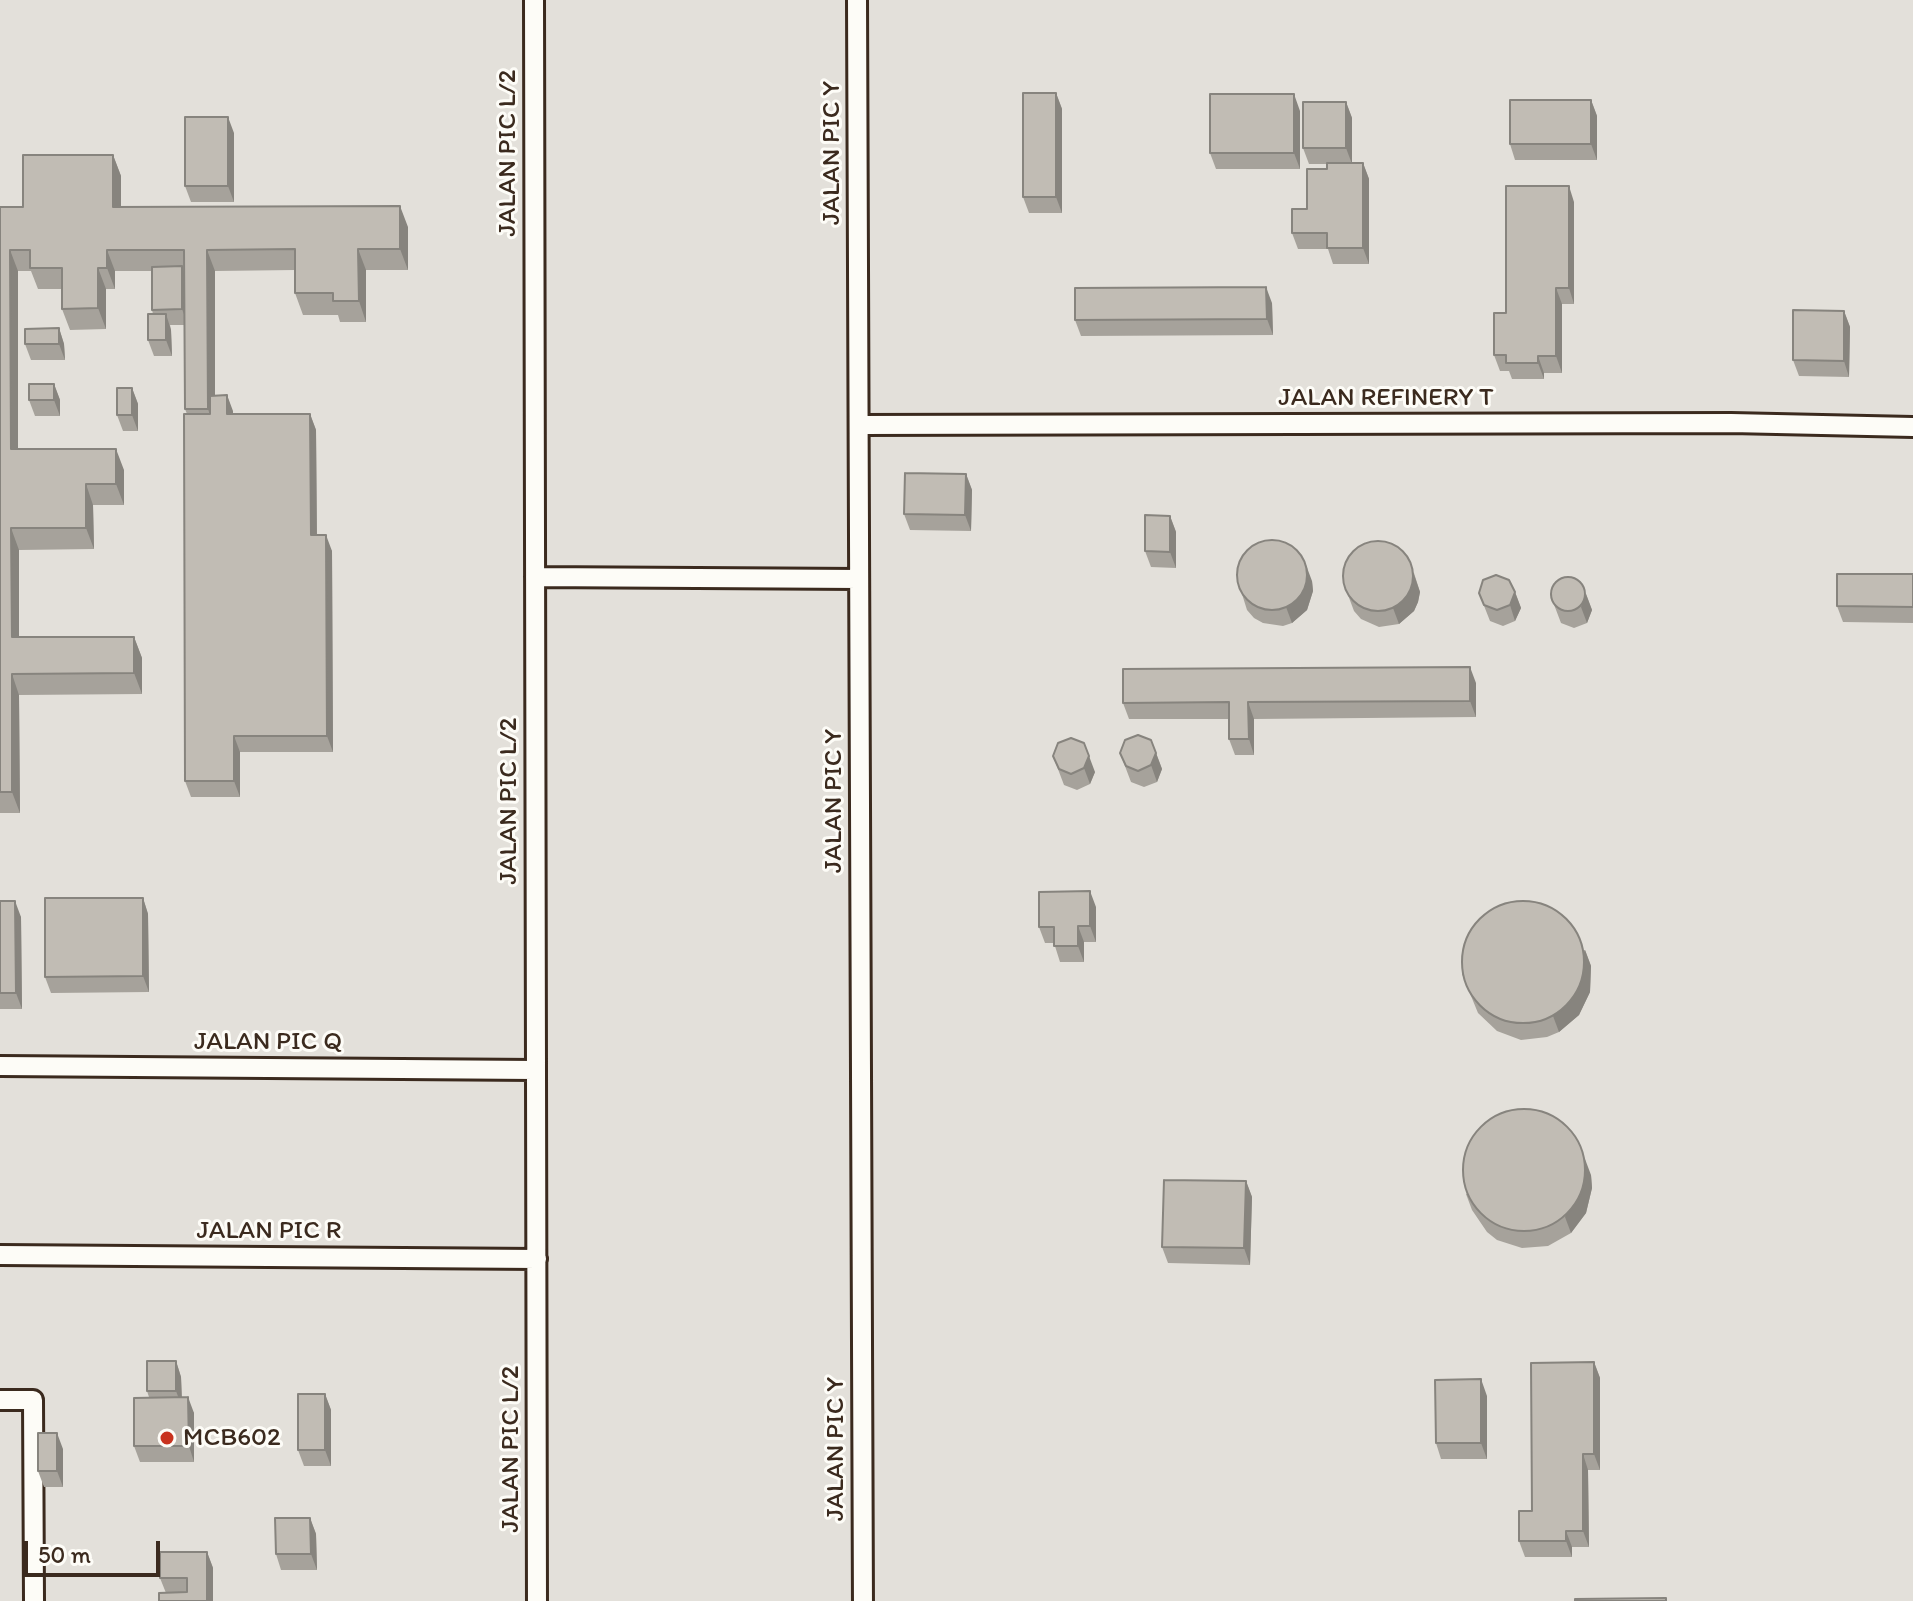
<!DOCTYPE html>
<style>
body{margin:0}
#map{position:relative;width:1913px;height:1601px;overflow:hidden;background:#f1efea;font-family:Itim,sans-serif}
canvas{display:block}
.scale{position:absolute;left:24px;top:1541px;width:136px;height:36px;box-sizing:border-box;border:4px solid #3b2a1e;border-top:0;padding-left:10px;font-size:24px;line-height:28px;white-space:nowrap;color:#3b2a1e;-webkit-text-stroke:6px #fdfcf7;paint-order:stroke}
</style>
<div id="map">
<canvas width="1913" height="1601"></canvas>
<div class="scale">50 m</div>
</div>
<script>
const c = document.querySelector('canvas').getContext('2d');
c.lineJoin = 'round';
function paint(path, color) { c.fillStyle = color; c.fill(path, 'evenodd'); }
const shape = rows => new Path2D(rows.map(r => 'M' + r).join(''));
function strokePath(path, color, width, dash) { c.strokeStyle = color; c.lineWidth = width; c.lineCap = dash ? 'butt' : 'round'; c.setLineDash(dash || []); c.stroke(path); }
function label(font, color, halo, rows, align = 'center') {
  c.font = font + ' Itim,sans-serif'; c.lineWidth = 6; c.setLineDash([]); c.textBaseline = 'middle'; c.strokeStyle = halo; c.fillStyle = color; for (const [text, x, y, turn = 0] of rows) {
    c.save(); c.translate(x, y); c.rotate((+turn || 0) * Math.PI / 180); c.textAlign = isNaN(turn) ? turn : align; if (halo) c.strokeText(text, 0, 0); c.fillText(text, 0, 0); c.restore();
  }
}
const built = shape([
 [0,0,1913,0,1913,1601,0,1601]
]);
const minor = shape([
 [534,0,537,1601],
 [857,0,863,1601],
 [859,425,1731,423,1913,427],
 [535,577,859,579],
 [0,1066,535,1070],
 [0,1255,537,1259],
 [0,1400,33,1400,34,1600]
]);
const wall = shape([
 [1056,93,1062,109,1062,213,1029,213,1023,197],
 [1591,100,1597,116,1597,160,1515,160,1510,144],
 [1346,102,1352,118,1352,163,1363,163,1369,179,1369,264,1333,264,1328,249,1298,249,1292,233,1307,209,1327,169,1327,164,1309,164,1303,148],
 [1300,111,1300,169,1216,169,1210,153],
 [234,133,234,202,191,202,185,186],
 [113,155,121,176,121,207,408,227,408,270,366,270,366,322,340,322,338,315,303,315,295,293,295,270,215,271,215,396,227,395,233,414,310,414,316,430,317,535,332,551,333,752,240,752,240,797,191,797,185,781,187,414,185,409,184,325,170,325,171,330,172,356,154,356,148,340,153,314,152,310,152,271,115,271,115,289,106,289,106,329,70,330,62,309,62,289,38,289,31,271,18,271,18,449,124,470,124,505,93,505,94,549,19,550,19,637,134,637,142,658,142,694,19,695,20,813,0,813,0,207,23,207],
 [1574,202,1574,304,1562,304,1562,373,1544,373,1544,379,1512,379,1509,371,1500,371,1494,355,1506,313],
 [1272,303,1273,335,1081,336,1075,320],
 [1844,311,1850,327,1849,377,1799,376,1793,360],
 [59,328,64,344,65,360,31,360,25,344],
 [54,384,60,400,60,416,35,416,29,400],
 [132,388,138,404,138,431,123,431,117,415],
 [966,474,972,490,971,531,910,530,904,514],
 [1170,516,1176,532,1176,568,1151,567,1145,551],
 [1414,573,1420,592,1418,602,1414,611,1399,624,1379,627,1361,619,1354,611,1348,595],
 [1913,574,1913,623,1843,622,1837,606],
 [1312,581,1313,591,1307,610,1292,623,1283,626,1263,623,1254,618,1247,610,1242,594],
 [1515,592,1521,608,1515,621,1503,626,1490,621,1479,593],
 [1550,594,1586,594,1592,610,1587,623,1574,628,1561,623],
 [1476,683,1476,717,1254,719,1254,755,1235,755,1229,739,1229,719,1129,719,1123,703],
 [1120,753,1156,753,1162,769,1157,782,1144,787,1131,782],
 [1053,756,1095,772,1090,784,1077,790,1064,785],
 [143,898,148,914,149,992,51,993,45,977],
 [0,901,21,917,22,1009,0,1009],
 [1096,907,1096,942,1084,942,1084,962,1060,962,1054,943,1045,943,1039,927],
 [1585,950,1591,966,1590,992,1579,1015,1559,1032,1547,1037,1521,1040,1497,1031,1478,1013,1462,974],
 [1591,1175,1592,1188,1586,1213,1571,1233,1548,1246,1522,1248,1497,1240,1487,1232,1472,1210,1466,1194],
 [1246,1181,1252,1197,1250,1265,1168,1263,1162,1247],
 [176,1361,181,1377,182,1397,194,1413,194,1462,140,1462,134,1446,149,1397,147,1391],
 [1594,1362,1600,1378,1600,1470,1588,1470,1589,1547,1572,1547,1572,1557,1525,1557,1519,1541],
 [325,1394,331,1410,331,1466,304,1466,298,1450],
 [1487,1396,1487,1459,1441,1459,1436,1443],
 [63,1449,63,1487,44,1487,38,1471],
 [310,1518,316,1534,317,1570,281,1570,276,1554],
 [207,1552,213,1568,213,1601,159,1601,166,1593,160,1578]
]);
const shadedWall = shape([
 [1056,93,1062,109,1062,213,1056,197],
 [1294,94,1300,111,1300,169,1294,153],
 [1591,100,1597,116,1597,160,1591,144],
 [1346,102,1352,118,1352,164,1346,148],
 [228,117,234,133,234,202,228,186],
 [113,155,121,176,121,228,113,207],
 [1363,163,1369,179,1369,264,1363,248],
 [1569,186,1574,202,1574,304,1569,288],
 [400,206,408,227,408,270,400,249],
 [358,249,366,270,366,322,359,301],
 [10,250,18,271,18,470,11,449],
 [107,250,115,271,115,289,107,268],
 [207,250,215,271,215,430,208,409],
 [182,266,188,282,188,325,182,309],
 [98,268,106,289,106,329,98,308],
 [1266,287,1272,303,1273,335,1267,319],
 [1556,288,1562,304,1562,373,1556,356],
 [1844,311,1850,327,1849,377,1844,361],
 [166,314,171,330,172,356,166,340],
 [59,328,64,344,65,360,59,344],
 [1538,356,1544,373,1544,379,1538,363],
 [54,384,60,400,60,416,54,400],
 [132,388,138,404,138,431,132,415],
 [227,395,233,411,233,430,227,414],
 [310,414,316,430,317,551,311,535],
 [116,449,124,470,124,505,116,484],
 [966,474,972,490,971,531,965,515],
 [86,484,93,505,94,549,86,528],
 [1170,516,1176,532,1176,568,1170,552],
 [11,528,19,550,19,659,12,637],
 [326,535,332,551,333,752,327,736],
 [1408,557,1420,592,1418,602,1414,611,1399,624,1393,608],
 [1306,565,1312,581,1313,591,1307,610,1292,623,1286,607],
 [1515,592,1521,608,1515,621,1510,605],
 [1586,594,1592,610,1587,623,1581,607],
 [134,637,142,658,142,694,134,673],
 [1470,667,1476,683,1476,717,1470,701],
 [12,674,19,695,20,813,12,792],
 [1248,702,1254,719,1254,755,1249,739],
 [234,736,240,752,240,797,234,781],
 [1156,753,1162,769,1157,782,1151,765],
 [1089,756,1095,772,1090,784,1084,768],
 [1090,891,1096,907,1096,942,1090,926],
 [143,898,148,914,149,992,143,976],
 [15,901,21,917,22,1009,16,993],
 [1078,926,1084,942,1084,962,1078,946],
 [1585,950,1591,966,1590,992,1579,1015,1559,1032,1553,1016],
 [1585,1159,1591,1175,1592,1188,1586,1213,1571,1233,1565,1217],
 [1246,1181,1252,1197,1250,1265,1244,1248],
 [176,1361,181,1377,182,1407,176,1391],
 [1594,1362,1600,1378,1600,1470,1594,1454],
 [1481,1379,1487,1396,1487,1459,1481,1443],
 [325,1394,331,1410,331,1466,325,1450],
 [188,1397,194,1413,194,1462,189,1446],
 [57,1433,63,1449,63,1487,57,1471],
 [1583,1454,1588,1470,1589,1547,1583,1531],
 [310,1518,316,1534,317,1570,311,1554],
 [1566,1531,1572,1547,1572,1557,1566,1541],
 [207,1552,213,1568,213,1601,207,1601]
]);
const building = shape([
 [1023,93,1056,93,1056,197,1023,197,1023,93],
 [1210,94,1294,94,1294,153,1210,153,1210,94],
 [1510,100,1591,100,1591,144,1510,144,1510,100],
 [1303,102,1346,102,1346,148,1303,148,1303,102],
 [185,117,228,117,228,186,185,186,185,117],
 [23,155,113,155,113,207,400,206,400,249,358,249,359,301,333,301,333,293,295,293,295,249,207,250,208,409,185,409,184,250,107,250,107,268,98,268,98,308,62,309,62,268,30,268,30,250,10,250,11,449,116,449,116,484,86,484,86,528,11,528,12,637,134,637,134,673,12,674,12,792,0,792,0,207,23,207,23,155],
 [1327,163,1363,163,1363,248,1327,248,1327,233,1292,233,1292,209,1307,209,1307,169,1327,169,1327,163],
 [1506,186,1569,186,1569,288,1556,288,1556,356,1538,356,1538,363,1506,363,1506,355,1494,355,1494,313,1506,313,1506,186],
 [182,266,182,309,152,310,152,267,182,266],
 [1266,287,1267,319,1075,320,1075,288,1266,287],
 [1793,310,1844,311,1844,361,1793,360,1793,310],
 [148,314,166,314,166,340,148,340,148,314],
 [59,328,59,344,25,344,25,329,59,328],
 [29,384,54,384,54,400,29,400,29,384],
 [117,388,132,388,132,415,117,415,117,388],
 [227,395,227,414,310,414,311,535,326,535,327,736,234,736,234,781,185,781,184,414,210,414,210,396,227,395],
 [905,473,966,474,965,515,904,514,905,473],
 [1145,515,1170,516,1170,552,1145,551,1145,515],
 '1237 575a35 35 0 1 1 70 0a35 35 0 1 1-70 0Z',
 '1343 576a35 35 0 1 1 70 0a35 35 0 1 1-70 0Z',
 [1837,574,1913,574,1913,607,1837,606,1837,574],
 [1496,575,1509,580,1515,592,1510,605,1497,610,1484,605,1479,593,1483,580,1496,575],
 '1551 594a17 17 0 1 1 34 0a17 17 0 1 1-34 0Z',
 [1470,667,1470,701,1248,702,1249,739,1229,739,1229,702,1123,703,1123,669,1470,667],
 [1138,735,1151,740,1156,753,1151,765,1138,771,1126,766,1120,753,1125,740,1138,735],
 [1071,738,1084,743,1089,756,1084,768,1071,774,1059,769,1053,756,1058,743,1071,738],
 [1090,891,1090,926,1078,926,1078,946,1054,946,1054,927,1039,927,1039,892,1090,891],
 [45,898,143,898,143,976,45,977,45,898],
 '1462 962a61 61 0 1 1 122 0a61 61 0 1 1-122 0Z',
 [0,901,15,901,16,993,0,993,0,901],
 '1463 1170a61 61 0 1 1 122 0a61 61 0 1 1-122 0Z',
 [1164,1180,1246,1181,1244,1248,1162,1247,1164,1180],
 [147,1361,176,1361,176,1391,147,1391,147,1361],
 [1594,1362,1594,1454,1583,1454,1583,1531,1566,1531,1566,1541,1519,1541,1519,1511,1532,1511,1531,1363,1594,1362],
 [1481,1379,1481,1443,1436,1443,1435,1380,1481,1379],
 [298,1394,325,1394,325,1450,298,1450,298,1394],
 [188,1397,189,1446,134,1446,134,1398,188,1397],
 [38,1433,57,1433,57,1471,38,1471,38,1433],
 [275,1518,310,1518,311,1554,276,1554,275,1518],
 [160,1552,207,1552,207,1601,159,1601,159,1593,187,1592,187,1578,160,1578,160,1552],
 [1666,1598,1666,1601,1575,1601,1575,1599,1666,1598]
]);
const markers = [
 [167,1438,8,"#c8321e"]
];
const streetNames = [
 ["JALAN PIC L/2",508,153,-90],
 ["JALAN PIC Y",832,153,-90],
 ["JALAN REFINERY T",1386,398],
 ["JALAN PIC L/2",509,801,-90],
 ["JALAN PIC Y",834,801,-90],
 ["JALAN PIC Q",268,1042],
 ["JALAN PIC R",269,1231],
 ["JALAN PIC L/2",511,1449,-90],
 ["JALAN PIC Y",836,1449,-90]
];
const poiNames = [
 ["MCB602",183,1438]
];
paint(built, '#e3e0da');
strokePath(minor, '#3b2a1e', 24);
strokePath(minor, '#fdfcf7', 18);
paint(wall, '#a6a29b');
paint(shadedWall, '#87847e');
paint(building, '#c1bcb4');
strokePath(building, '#87847e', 2);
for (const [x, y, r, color] of markers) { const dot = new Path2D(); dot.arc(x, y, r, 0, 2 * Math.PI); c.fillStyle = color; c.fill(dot); strokePath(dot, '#fdfcf7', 3); }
label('26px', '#3b2a1e', '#fdfcf7', streetNames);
label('26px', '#3b2a1e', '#fdfcf7', poiNames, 'left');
</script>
